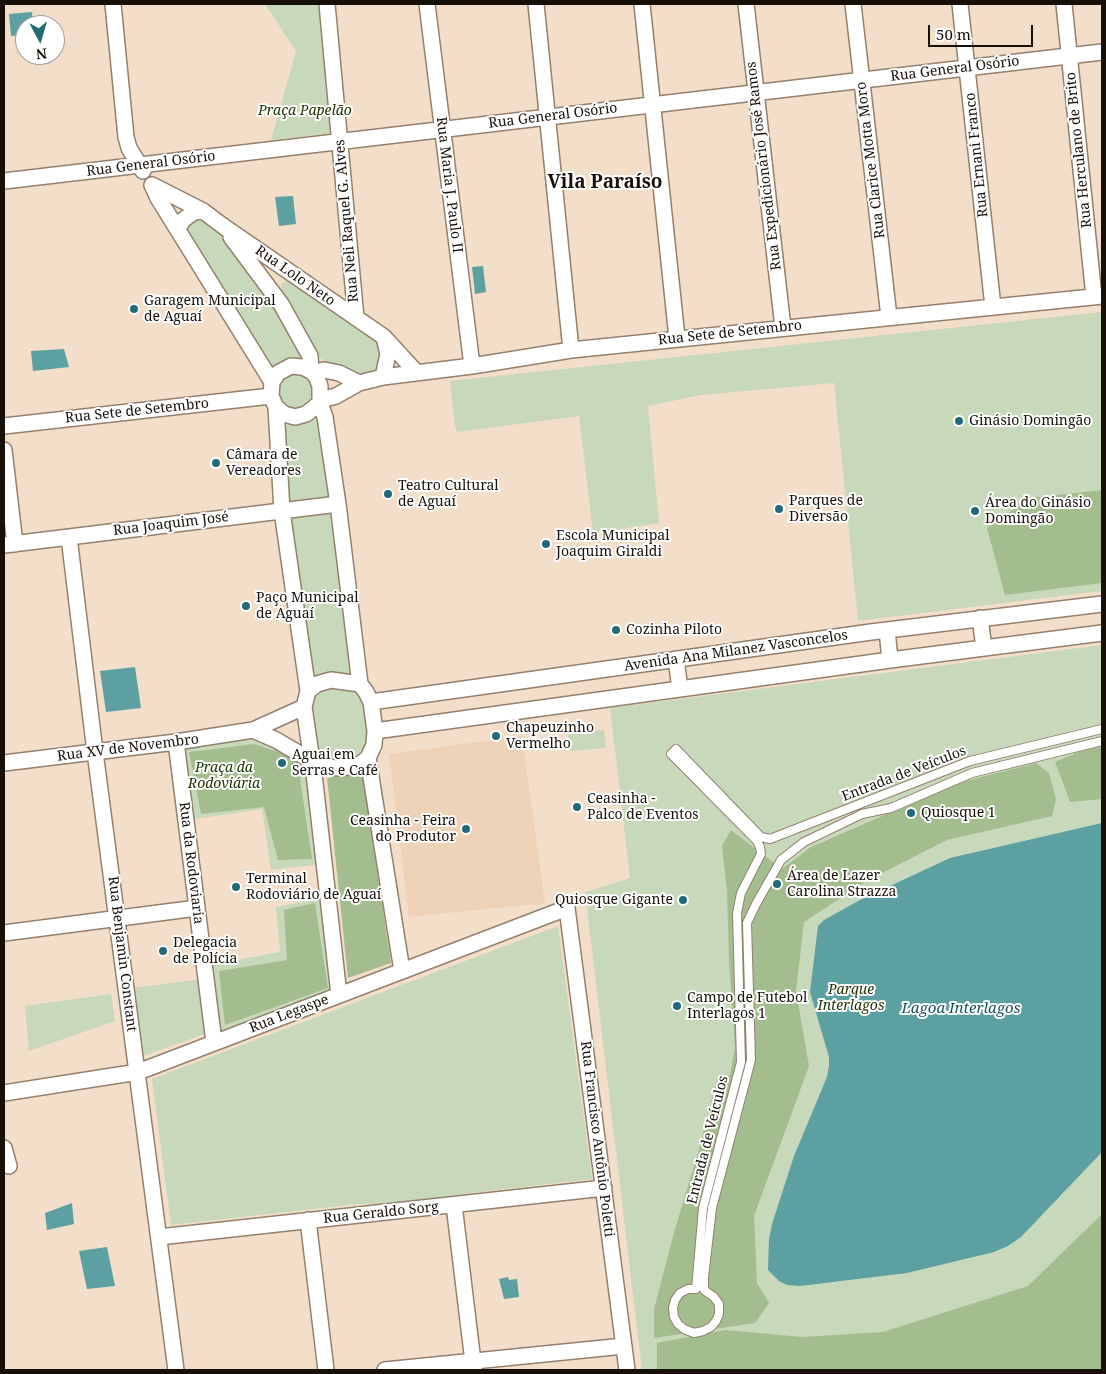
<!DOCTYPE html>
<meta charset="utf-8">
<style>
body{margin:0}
#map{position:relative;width:1106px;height:1374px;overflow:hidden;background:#f3dec9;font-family:"Noto Serif",serif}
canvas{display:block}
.frame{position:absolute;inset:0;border:5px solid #171009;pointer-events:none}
.north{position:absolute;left:15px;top:15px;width:50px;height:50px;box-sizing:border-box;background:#fff;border:1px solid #a29f9d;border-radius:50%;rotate:174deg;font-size:14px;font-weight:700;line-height:20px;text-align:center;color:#171009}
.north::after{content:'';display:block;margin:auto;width:18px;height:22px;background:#226a77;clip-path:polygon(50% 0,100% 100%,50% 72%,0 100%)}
.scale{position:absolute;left:928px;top:25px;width:105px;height:22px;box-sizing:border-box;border:2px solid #171009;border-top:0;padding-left:6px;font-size:15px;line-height:18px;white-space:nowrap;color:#171009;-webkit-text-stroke:4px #fff;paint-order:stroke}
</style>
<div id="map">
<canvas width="1106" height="1374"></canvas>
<div class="frame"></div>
<div class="north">N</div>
<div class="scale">50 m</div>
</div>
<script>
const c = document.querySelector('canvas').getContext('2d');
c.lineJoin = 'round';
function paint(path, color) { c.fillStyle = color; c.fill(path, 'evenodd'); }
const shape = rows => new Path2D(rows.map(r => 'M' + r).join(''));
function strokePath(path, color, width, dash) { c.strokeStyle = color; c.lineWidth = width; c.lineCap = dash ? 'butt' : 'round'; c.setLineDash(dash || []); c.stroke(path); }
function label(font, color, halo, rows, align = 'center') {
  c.font = font + ' "Noto Serif",serif'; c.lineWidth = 4; c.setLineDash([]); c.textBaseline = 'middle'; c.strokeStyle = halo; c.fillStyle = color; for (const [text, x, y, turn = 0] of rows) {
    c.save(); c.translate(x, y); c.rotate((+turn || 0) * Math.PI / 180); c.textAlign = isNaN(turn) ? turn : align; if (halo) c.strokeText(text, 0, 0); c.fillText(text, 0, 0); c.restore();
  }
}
const built = shape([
 [522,736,545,903,409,917,389,754]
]);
const green = shape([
 [265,4,321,4,333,133,271,140,296,51],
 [196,213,221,227,279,306,310,363,271,377,181,227],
 [288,280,380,340,383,357,376,373,358,378,339,370,315,355,281,291,281,284],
 [1102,312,1102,591,858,621,834,383,701,395,648,406,659,523,593,533,579,416,457,432,455,426,450,381],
 [307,371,318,398,305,413,277,407,280,374],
 [320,412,359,682,310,687,284,510,282,425,297,426],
 [1102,645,1102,1370,642,1370,585,892,630,878,610,708],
 [317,686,359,686,374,731,359,763,317,763,309,693],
 [604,730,606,748,571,751,568,733],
 [253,734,312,765,321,864,271,870,262,809,189,820,178,744],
 [324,898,334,991,214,1042,205,966,280,952,276,907],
 [558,926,592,1179,495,1190,381,1205,359,1204,171,1225,152,1079],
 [203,979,208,1033,140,1057,131,988],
 [111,994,115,1021,29,1051,25,1006]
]);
const forest = shape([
 [1102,490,1102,583,1005,595,987,528,1029,498],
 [254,744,297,758,312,859,278,860,264,807,201,814,189,752],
 [1102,746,1102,799,1070,802,1055,762,1083,750],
 [1036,763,1049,773,1056,799,1052,816,947,840,868,880,804,922,796,991,809,1066,754,1216,757,1283,769,1303,755,1323,654,1338,654,1309,675,1229,698,1153,717,1079,730,1075,735,1048,729,961,727,891,722,846,731,830,782,869,811,847,958,783],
 [362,772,391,963,348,978,327,778],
 [315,903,328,988,225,1025,219,971,287,960,284,910],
 [1102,1214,1102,1370,657,1370,657,1343,725,1330,802,1337,883,1332,1028,1286]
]);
const water = shape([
 [32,12,33,25,25,25,25,35,11,36,9,14],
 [293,196,296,224,279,226,275,197],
 [483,266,486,292,475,294,472,267],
 [64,349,69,367,33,371,31,351],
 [135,667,141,708,106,712,100,671],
 [1102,823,1102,1152,1021,1237,1008,1246,994,1252,907,1273,800,1286,787,1285,779,1281,768,1270,769,1239,772,1224,794,1156,827,1077,829,1066,829,1057,810,992,818,926,824,920,860,900,950,858],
 [72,1203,74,1224,47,1230,45,1213],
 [107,1247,115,1286,87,1289,79,1251],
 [508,1277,509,1280,517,1279,519,1297,504,1299,499,1279]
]);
const lane = shape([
 [1102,729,970,761,770,839,761,837,676,749,671,754,757,841,760,847,761,854,741,893,737,913,741,1062,703,1208,696,1289,688,1289,680,1293,675,1300,673,1308,674,1317,678,1324,684,1329,694,1333,703,1331,711,1327,716,1321,719,1314,719,1304,714,1297,704,1290,704,1277,712,1208,751,1060,747,923,756,904,781,860,804,842,862,814,891,808,972,773,1102,741]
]);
const street = shape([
 [113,4,126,137,129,148,143,171],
 [327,4,356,318],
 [427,4,472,366],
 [536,4,571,350],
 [642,4,677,338],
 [746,4,783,328],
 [853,4,889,317],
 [960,4,993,307],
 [1064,4,1094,297],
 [4,181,1102,52],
 [178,228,183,220,194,212,203,211],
 [231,237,281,304,310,356,311,371],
 [291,366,302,367,311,371,316,376,320,386,320,403,306,414,295,417,284,414,276,407,271,396,272,382,278,373,291,366],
 [313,373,324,370,339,373,359,383],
 [383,377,388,354,384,337],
 [272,382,158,198,152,185,203,211,223,226,384,337,417,373],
 [321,400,336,396,359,383,383,377,472,366,571,350,1102,296],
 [320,403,325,417,338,504,360,684],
 [276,407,282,511,308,691],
 [4,426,271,396],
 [4,450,15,544],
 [69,537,95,752,176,1370],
 [4,545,338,504],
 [980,618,984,648],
 [887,630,890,660],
 [676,659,680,689],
 [331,680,360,684,366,692,371,702,375,731,374,745,368,758,359,765,340,768,325,767,316,765,312,761,304,707,308,691,317,684,331,680],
 [371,702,871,632,1102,604],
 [253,730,276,740,312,761],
 [375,731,890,660,1102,633],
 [176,742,214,1042],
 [368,758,402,971],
 [4,763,176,742,253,730,304,707],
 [316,765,314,774,339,995],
 [4,933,197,908],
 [4,1093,138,1072,567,908,627,1370],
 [4,1148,9,1166],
 [454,1205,474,1370],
 [308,1220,326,1370],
 [159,1237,604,1188],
 [385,1370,624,1346]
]);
const markers = [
 [134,309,5,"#226a77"],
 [959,421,5,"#226a77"],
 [216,463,5,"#226a77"],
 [388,494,5,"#226a77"],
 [779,509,5,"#226a77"],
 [975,511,5,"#226a77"],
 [546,544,5,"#226a77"],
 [246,606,5,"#226a77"],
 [616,630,5,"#226a77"],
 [496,736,5,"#226a77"],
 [282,763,5,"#226a77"],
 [577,807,5,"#226a77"],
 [911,813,5,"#226a77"],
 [466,829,5,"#226a77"],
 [777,884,5,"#226a77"],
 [236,887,5,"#226a77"],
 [683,900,5,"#226a77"],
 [163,951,5,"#226a77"],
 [677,1006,5,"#226a77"]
];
const streetNames = [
 ["Rua General Osório",955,69,-7],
 ["Rua General Osório",553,116,-7],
 ["Rua Herculano de Brito",1079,150,-96],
 ["Rua Ernani Franco",977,155,-96],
 ["Rua Clarice Motta Moro",871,160,-97],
 ["Rua General Osório",151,164,-7],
 ["Rua Expedicionário José Ramos",764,166,-97],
 ["Rua Maria J. Paulo II",449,185,83],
 ["Rua Neli Raquel G. Alves",347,221,-95],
 ["Rua Lolo Neto",295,276,35],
 ["Rua Sete de Setembro",730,333,-6],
 ["Rua Sete de Setembro",137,411,-6],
 ["Rua Joaquim José",171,524,-7],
 ["Avenida Ana Milanez Vasconcelos",736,651,-8],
 ["Rua XV de Novembro",128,748,-7],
 ["Entrada de Veículos",904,774,-21],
 ["Rua da Rodoviaria",191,863,83],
 ["Rua Benjamin Constant",122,954,83],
 ["Rua Legaspe",289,1014,-21],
 ["Rua Francisco Antônio Poletti",597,1139,83],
 ["Entrada de Veículos",708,1140,-76],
 ["Rua Geraldo Sorg",381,1213,-6]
];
const parkNames = [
 ["Praça Papelão",305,111],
 ["Praça da",224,768],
 ["Rodoviária",224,784],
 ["Parque",851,990],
 ["Interlagos",851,1006]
];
const poiNames = [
 ["Garagem Municipal",144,301],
 ["de Aguaí",144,317],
 ["Ginásio Domingão",969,421],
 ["Câmara de",226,455],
 ["Vereadores",226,471],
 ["Teatro Cultural",398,486],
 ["de Aguaí",398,502],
 ["Parques de",789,501],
 ["Diversão",789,517],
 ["Área do Ginásio",985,503],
 ["Domingão",985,519],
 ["Escola Municipal",556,536],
 ["Joaquim Giraldi",556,552],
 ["Paço Municipal",256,598],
 ["de Aguaí",256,614],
 ["Cozinha Piloto",626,630],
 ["Chapeuzinho",506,728],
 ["Vermelho",506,744],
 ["Aguai em",292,755],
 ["Serras e Café",292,771],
 ["Ceasinha -",587,799],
 ["Palco de Eventos",587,815],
 ["Quiosque 1",921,813],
 ["Ceasinha - Feira",456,821,"right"],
 ["do Produtor",456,837,"right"],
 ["Área de Lazer",787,876],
 ["Carolina Strazza",787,892],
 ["Terminal",246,879],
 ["Rodoviário de Aguaí",246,895],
 ["Quiosque Gigante",673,900,"right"],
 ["Delegacia",173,943],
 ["de Polícia",173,959],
 ["Campo de Futebol",687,998],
 ["Interlagos 1",687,1014]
];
const waterNames = [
 ["Lagoa Interlagos",961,1009]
];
const districtNames = [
 ["Vila Paraíso",605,183]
];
paint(built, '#eed3b8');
paint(green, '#c8d8bb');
paint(forest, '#a4bd8e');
paint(water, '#5ca0a2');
strokePath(lane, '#93806d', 10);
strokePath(street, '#93806d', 18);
strokePath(lane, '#fff', 8);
strokePath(street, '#fff', 15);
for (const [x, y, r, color] of markers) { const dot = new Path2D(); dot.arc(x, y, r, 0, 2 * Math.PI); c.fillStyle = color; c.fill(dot); strokePath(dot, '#fff', 2); }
label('14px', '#171009', '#fff', streetNames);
label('italic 14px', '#203603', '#fff', parkNames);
label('14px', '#171009', '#fff', poiNames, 'left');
label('italic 15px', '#175354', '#fff', waterNames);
label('bold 19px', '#171009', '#fff', districtNames);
</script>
